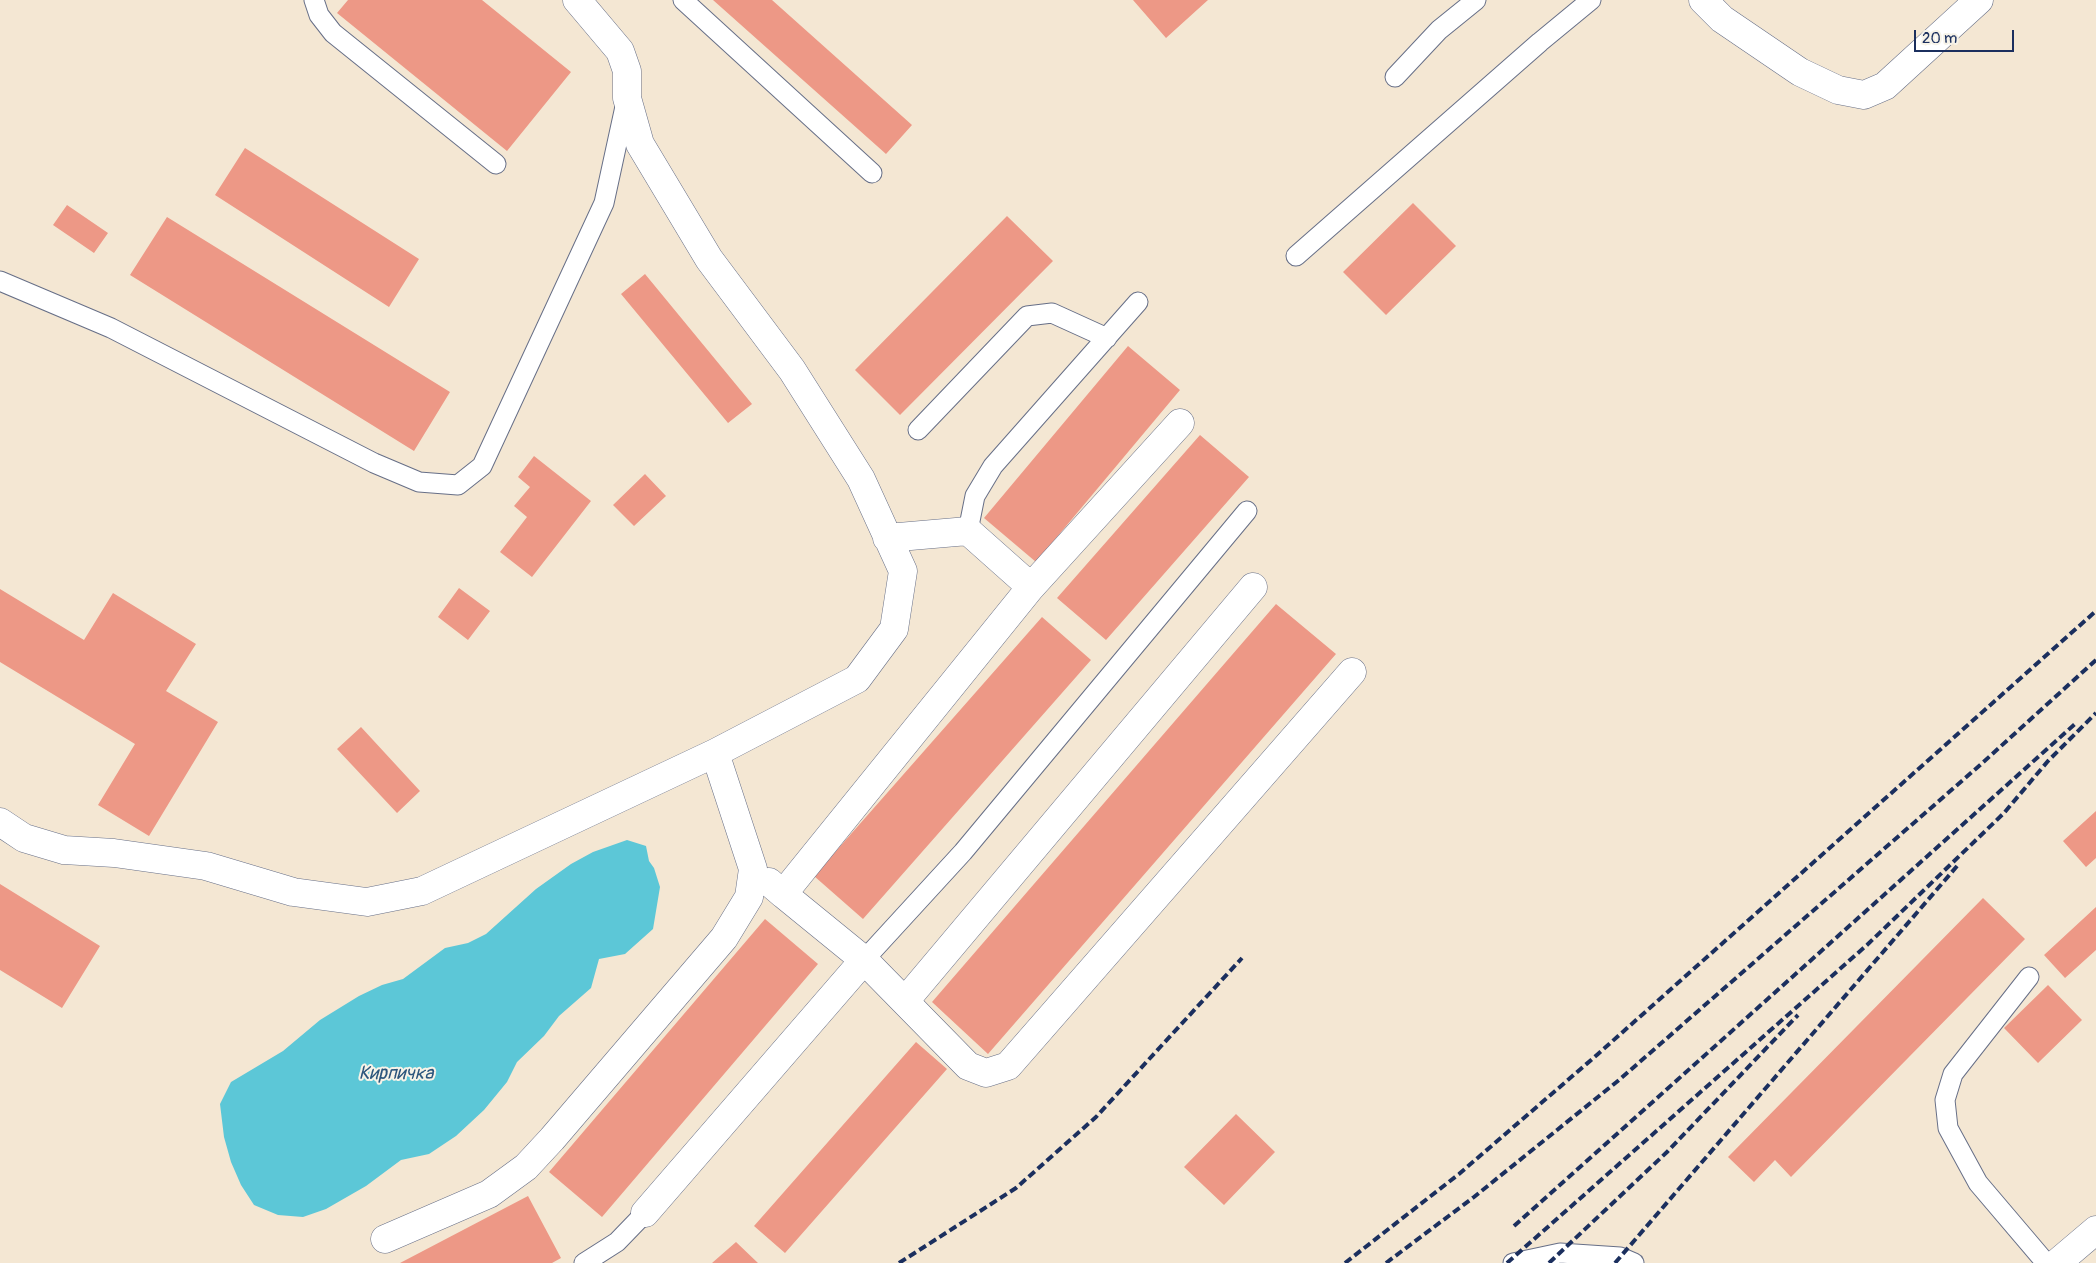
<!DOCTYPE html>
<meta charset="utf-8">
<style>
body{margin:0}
#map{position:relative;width:2096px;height:1263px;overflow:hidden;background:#f4e7d3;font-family:Pangolin,sans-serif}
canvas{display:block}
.scale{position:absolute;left:1914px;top:30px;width:100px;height:22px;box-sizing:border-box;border:2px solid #1b2f5e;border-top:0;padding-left:6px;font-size:15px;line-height:18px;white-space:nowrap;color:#1b2f5e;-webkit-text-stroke:4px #f7f3e8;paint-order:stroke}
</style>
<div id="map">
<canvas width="2096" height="1263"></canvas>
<div class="scale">20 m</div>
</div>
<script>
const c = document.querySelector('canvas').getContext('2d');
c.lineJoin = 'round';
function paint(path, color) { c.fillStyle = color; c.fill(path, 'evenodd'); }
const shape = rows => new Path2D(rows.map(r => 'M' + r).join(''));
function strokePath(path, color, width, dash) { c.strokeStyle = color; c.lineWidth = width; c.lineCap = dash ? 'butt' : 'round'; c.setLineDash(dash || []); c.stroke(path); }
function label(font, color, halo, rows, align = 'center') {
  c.font = font + ' Pangolin,sans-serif'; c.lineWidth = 4; c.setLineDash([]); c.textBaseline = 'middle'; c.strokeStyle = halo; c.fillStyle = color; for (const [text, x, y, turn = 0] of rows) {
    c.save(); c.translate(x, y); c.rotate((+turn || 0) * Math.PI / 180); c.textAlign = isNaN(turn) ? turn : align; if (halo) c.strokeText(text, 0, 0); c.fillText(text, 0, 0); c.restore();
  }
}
const water = shape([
 [627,840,646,846,649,861,654,868,660,887,653,929,625,954,599,959,591,988,559,1016,544,1036,517,1062,507,1082,484,1110,456,1136,429,1154,401,1160,366,1186,326,1209,303,1217,278,1215,254,1205,241,1185,231,1162,224,1137,220,1104,231,1082,283,1051,320,1020,359,996,382,985,403,979,445,948,468,943,486,934,536,889,571,864,593,852]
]);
const building = shape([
 [348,0,482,0,571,72,507,151,337,13],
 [713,0,772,0,912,125,886,154],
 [1133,0,1208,0,1166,38],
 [245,148,419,259,389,307,215,195],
 [1413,203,1456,246,1386,315,1343,272],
 [67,205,108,233,94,253,53,225],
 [1007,216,1053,261,900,415,855,370],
 [167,217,450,392,414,451,130,275],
 [645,274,752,404,728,423,621,294],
 [1128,346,1180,390,1036,562,984,518],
 [1200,435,1249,477,1106,640,1057,598],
 [534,456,591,501,532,577,500,552,527,517,514,506,530,487,518,477],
 [645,474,666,496,634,526,613,505],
 [459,588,490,611,468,640,438,617],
 [0,589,84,640,113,593,196,644,166,691,218,722,149,836,98,805,135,744,0,662],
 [1276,604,1336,654,988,1054,932,1002],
 [1042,617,1091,660,863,919,814,876],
 [361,727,420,791,397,813,337,749],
 [2096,811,2096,858,2086,867,2063,841],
 [0,884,100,946,62,1008,0,970],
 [1983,898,2025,939,1791,1177,1775,1160,1754,1182,1728,1157],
 [2096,907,2096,950,2065,978,2044,955],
 [765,919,818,964,602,1217,549,1172],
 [2048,985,2082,1020,2038,1063,2004,1028],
 [916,1042,947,1069,785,1253,754,1226],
 [1236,1114,1275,1152,1224,1205,1184,1167],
 [528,1196,561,1258,552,1263,400,1263],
 [736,1242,758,1263,712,1263]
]);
const lane = shape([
 [314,0,319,15,333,33,496,164],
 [683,0,872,173],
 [1395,77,1439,30,1476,0],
 [1296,256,1540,42,1591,0],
 [0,281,111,328,374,463,419,482,458,485,482,466,604,203,626,102],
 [918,430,1027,316,1052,313,1107,338],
 [968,531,975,496,993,466,1138,302],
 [864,960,963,852,1247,511],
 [2029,977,1953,1074,1945,1100,1948,1128,1978,1183,2046,1263],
 [584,1263,617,1242,645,1213],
 [1513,1263,1560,1253,1620,1257,1634,1263]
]);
const street = shape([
 [1703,0,1722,19,1800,72,1838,90,1864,95,1885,86,1979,0],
 [887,538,968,531,1031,587,1180,423],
 [0,822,24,838,64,850,114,853,206,866,293,892,367,902,422,891,715,753,857,679,894,629,903,571,861,479,792,370,709,259,640,144,627,98,627,71,620,51,577,0],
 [769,882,783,894,1031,587],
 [864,960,968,1066,986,1073,1008,1066,1352,672],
 [905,1001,1253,587],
 [645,1213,864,960,783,894],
 [385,1239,489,1194,526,1167,552,1139,724,938,749,897,753,869,715,753],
 [2057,1263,2096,1230]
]);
const rail = shape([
 [1514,1226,2075,724],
 [899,1263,1016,1188,1096,1117,1242,958],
 [1345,1263,1459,1174,1598,1054,2096,611],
 [1386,1263,1474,1197,1619,1080,1979,766,2096,660],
 [1507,1263,1867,945,2004,813,2048,761,2096,713],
 [1549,1263,1667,1152,1798,1015],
 [1615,1263,1958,865]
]);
const waterNames = [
 ["Кирпичка",396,1074]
];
paint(water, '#5cc7d7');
paint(building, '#ed9886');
strokePath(lane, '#676f87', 21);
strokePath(street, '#676f87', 29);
strokePath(lane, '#fff', 19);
strokePath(street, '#fff', 28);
strokePath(rail, '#1b2f5e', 4, [8, 4]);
label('italic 19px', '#2b557c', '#f7f3e8', waterNames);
</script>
